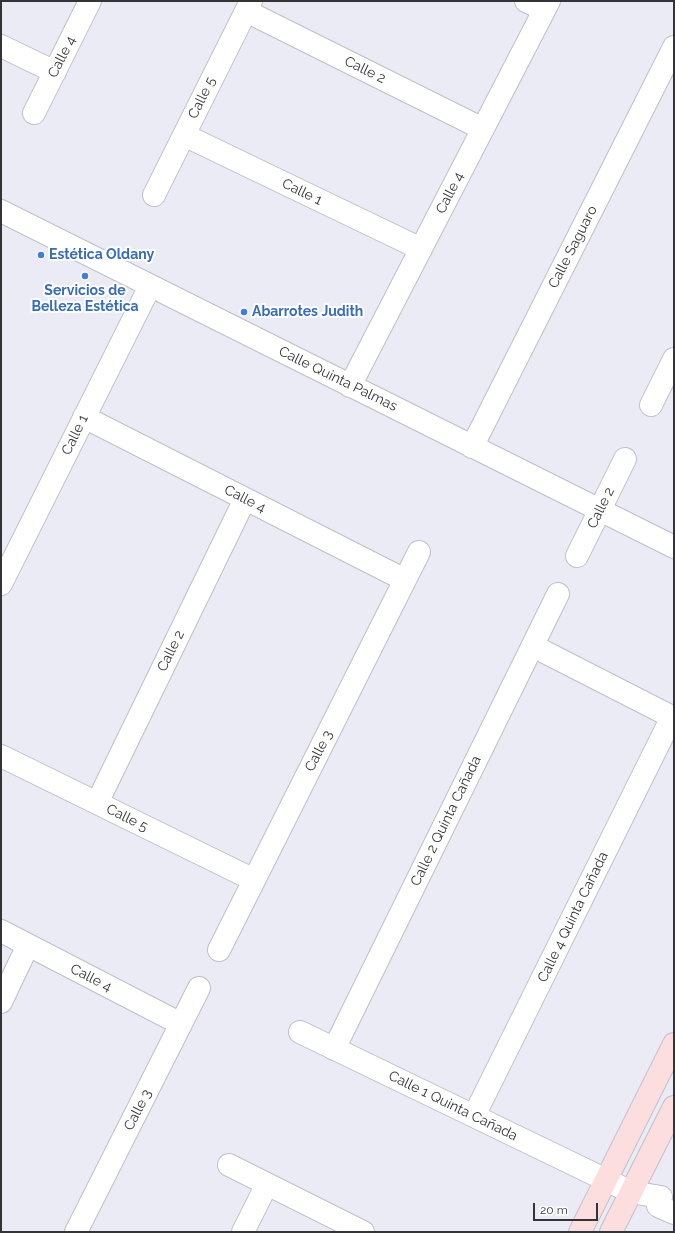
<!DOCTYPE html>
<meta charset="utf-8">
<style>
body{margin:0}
#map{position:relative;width:675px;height:1233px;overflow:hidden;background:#ebebf5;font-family:Raleway,sans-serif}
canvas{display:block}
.frame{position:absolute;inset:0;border:2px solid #343438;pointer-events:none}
.scale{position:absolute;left:533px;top:1203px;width:65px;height:18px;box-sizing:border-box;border:2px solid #343438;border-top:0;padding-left:5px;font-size:12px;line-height:14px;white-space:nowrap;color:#343438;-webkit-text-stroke:3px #fff;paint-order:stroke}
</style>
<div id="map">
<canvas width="675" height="1233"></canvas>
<div class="frame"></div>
<div class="scale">20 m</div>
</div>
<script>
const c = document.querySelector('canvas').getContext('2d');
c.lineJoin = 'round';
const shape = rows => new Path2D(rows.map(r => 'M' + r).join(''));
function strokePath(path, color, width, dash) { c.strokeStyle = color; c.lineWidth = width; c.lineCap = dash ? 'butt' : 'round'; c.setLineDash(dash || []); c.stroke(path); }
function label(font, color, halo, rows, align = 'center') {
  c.font = font + ' Raleway,sans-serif'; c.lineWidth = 4; c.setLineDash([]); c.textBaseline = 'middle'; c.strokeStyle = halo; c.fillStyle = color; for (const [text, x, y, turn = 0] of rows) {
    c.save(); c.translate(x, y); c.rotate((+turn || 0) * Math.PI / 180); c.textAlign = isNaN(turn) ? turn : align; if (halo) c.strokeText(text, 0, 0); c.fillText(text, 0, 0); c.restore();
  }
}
const street = shape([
 [526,1,544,10],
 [246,11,483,129],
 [1,46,55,72],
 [34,113,90,1],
 [184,135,421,249],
 [154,195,251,1],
 [1,211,674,547],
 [350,386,549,1],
 [651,405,674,359],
 [84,417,405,580],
 [472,447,674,47],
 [577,556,625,459],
 [1,584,150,286],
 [533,646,674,718],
 [1,756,254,880],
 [97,803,245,499],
 [1,931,181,1024],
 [219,950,419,552],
 [1,1002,28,945],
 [300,1032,631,1192,661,1197,658,1206,674,1213],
 [334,1049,558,594],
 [474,1116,672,717],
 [229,1165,363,1232],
 [76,1232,199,988],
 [243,1232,267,1184]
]);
const secondary = shape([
 [580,1232,674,1044],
 [611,1232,674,1107]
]);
const markers = [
 [41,255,4,"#3f7fe0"],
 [85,276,4,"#3f7fe0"],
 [244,312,4,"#3f7fe0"]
];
const streetNames = [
 ["Calle 4",62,57,-63],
 ["Calle 2",365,70,26],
 ["Calle 5",202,98,-64],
 ["Calle 1",302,192,26],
 ["Calle 4",450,193,-63],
 ["Calle Saguaro",573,247,-63],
 ["Calle Quinta Palmas",338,379,26],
 ["Calle 1",75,435,-64],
 ["Calle 4",245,499,27],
 ["Calle 2",601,508,-64],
 ["Calle 2",171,651,-64],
 ["Calle 3",319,751,-63],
 ["Calle 5",127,818,26],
 ["Calle 2 Quinta Cañada",446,821,-64],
 ["Calle 4 Quinta Cañada",573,917,-64],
 ["Calle 4",91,978,27],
 ["Calle 1 Quinta Cañada",453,1106,26],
 ["Calle 3",138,1110,-63]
];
const shopNames = [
 ["Estética Oldany",49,255],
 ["Servicios de",85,291,"center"],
 ["Belleza Estética",85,307,"center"],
 ["Abarrotes Judith",252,312]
];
strokePath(street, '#bfbfc8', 24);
strokePath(secondary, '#bfbfc8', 24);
strokePath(street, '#fff', 22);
strokePath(secondary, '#fddedf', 22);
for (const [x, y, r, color] of markers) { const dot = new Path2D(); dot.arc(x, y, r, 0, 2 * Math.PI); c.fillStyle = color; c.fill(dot); strokePath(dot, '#fff', 1.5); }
label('14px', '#343438', '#fff', streetNames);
label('bold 14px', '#366cbe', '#fff', shopNames, 'left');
</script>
